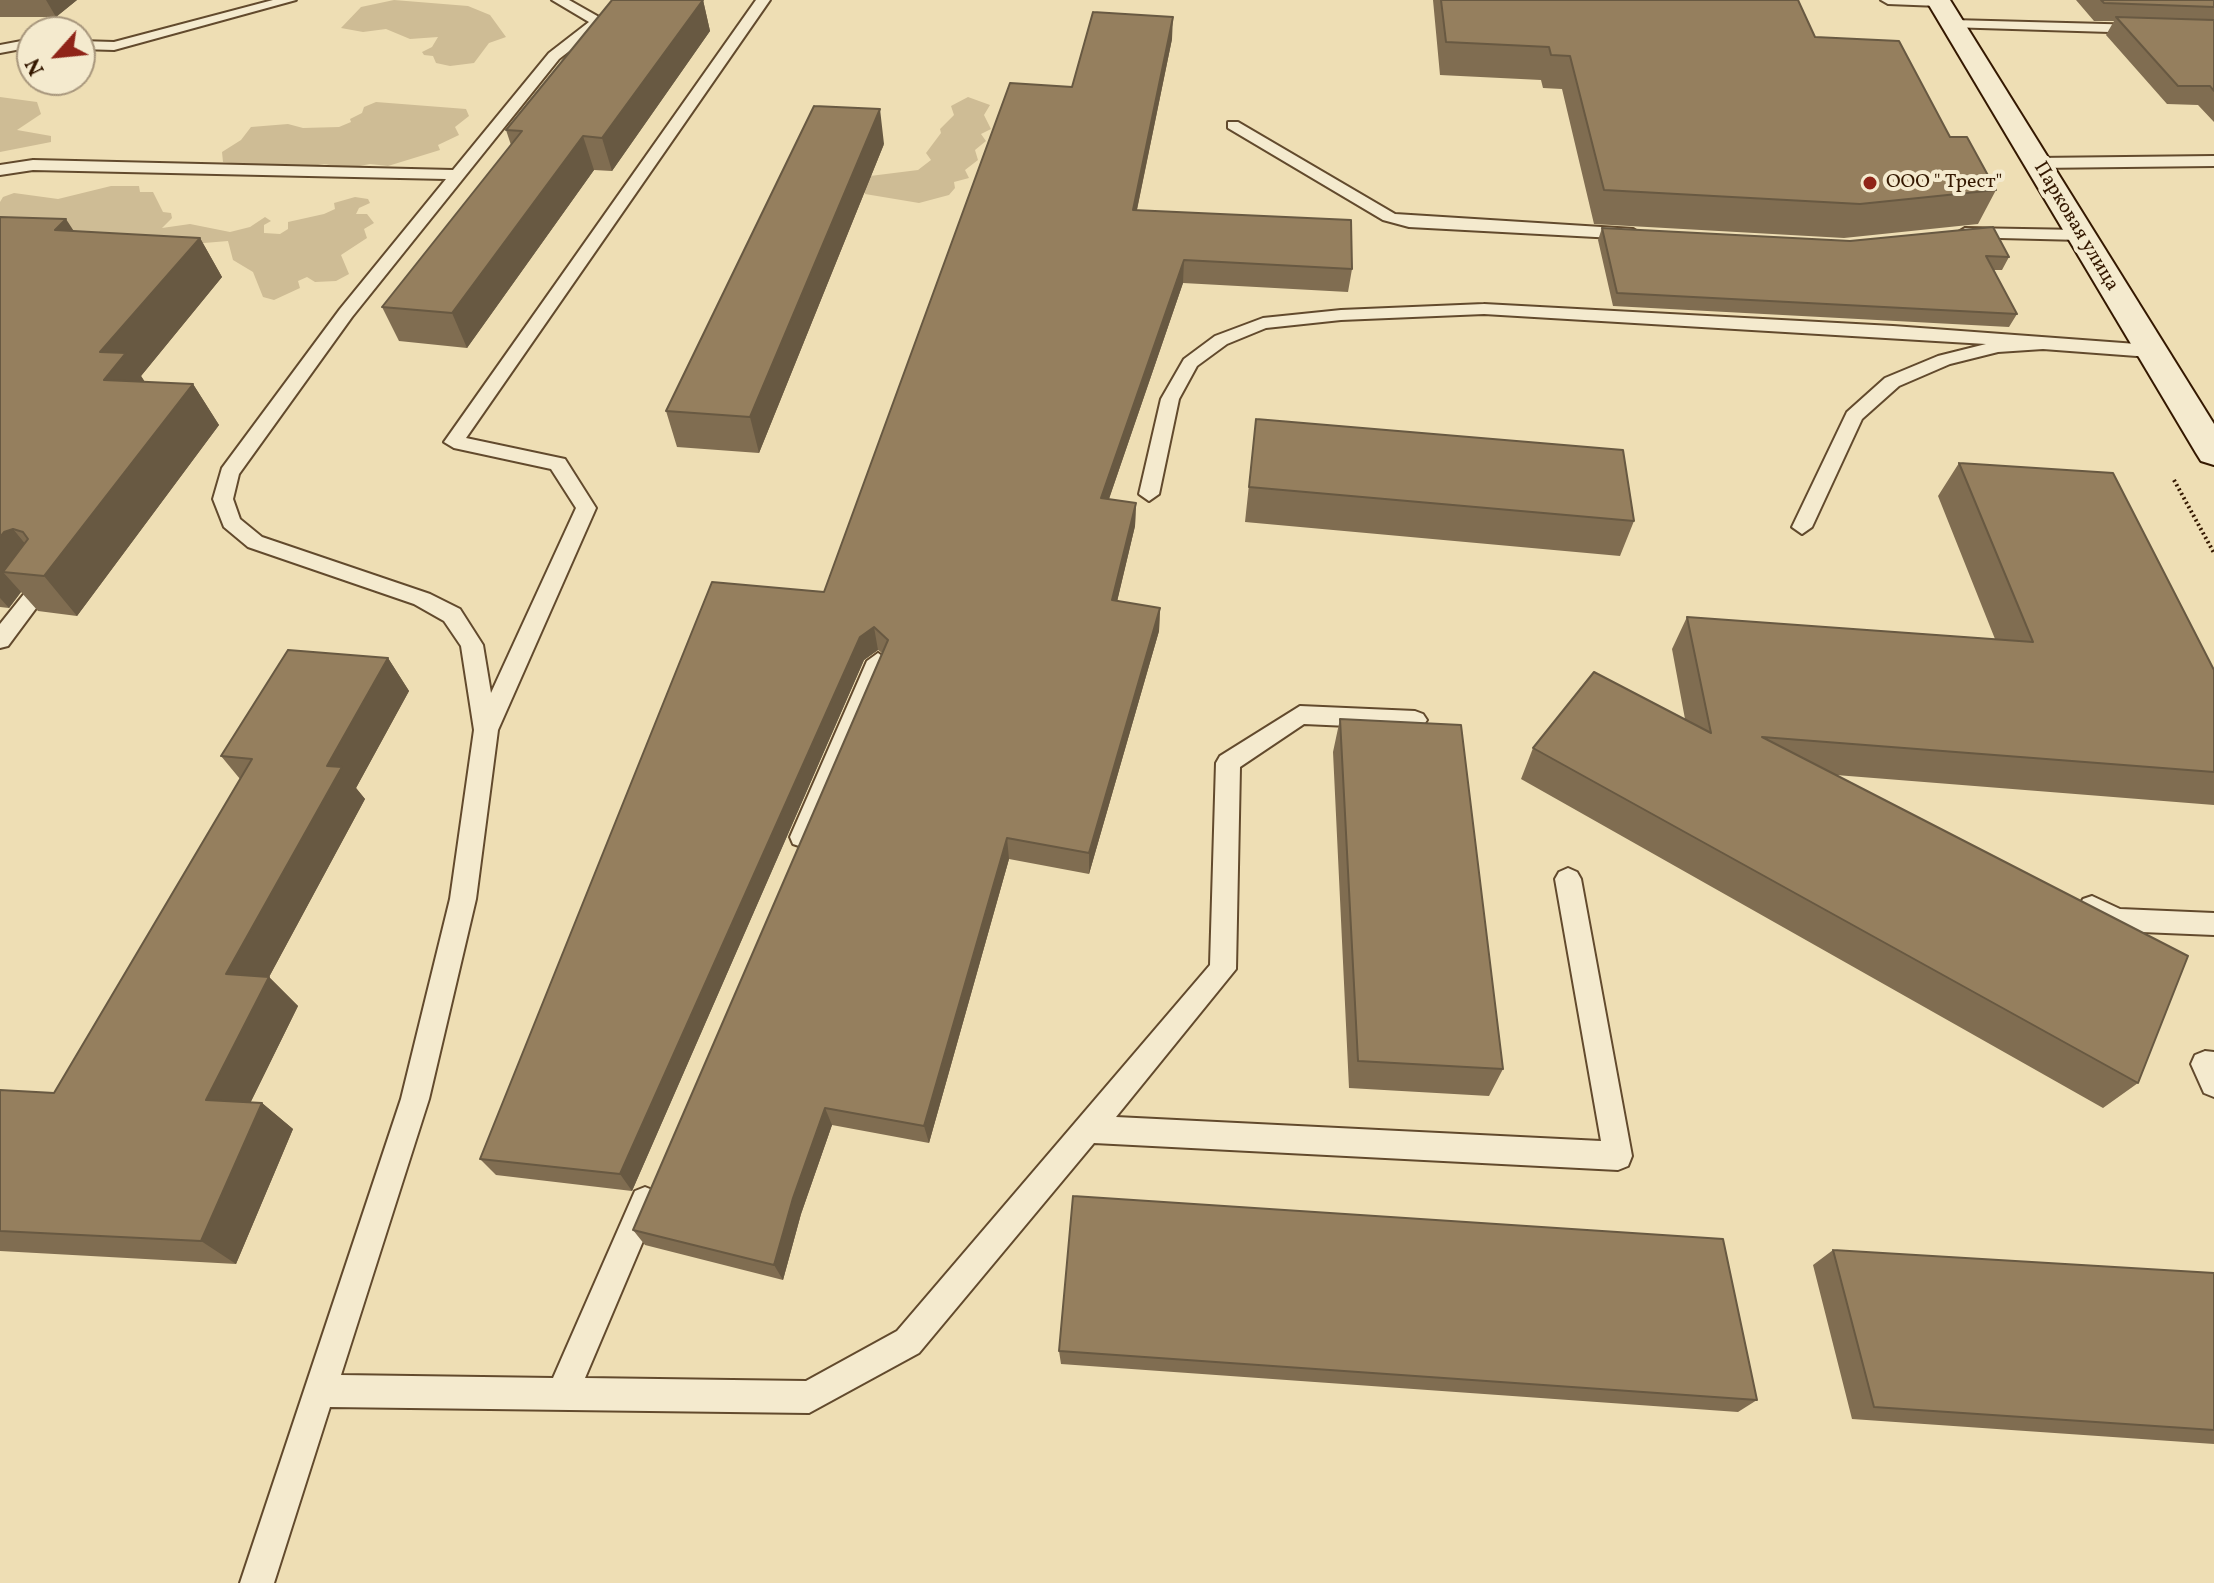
<!DOCTYPE html>
<meta charset="utf-8">
<style>
body{margin:0}
#map{position:relative;width:2214px;height:1583px;overflow:hidden;background:#eedeb4;font-family:Vollkorn,serif}
canvas{display:block}
.north{position:absolute;left:16px;top:16px;width:80px;height:80px;box-sizing:border-box;background:#f4eace;border:2px solid #a7967c;border-radius:50%;rotate:243deg;font-size:22px;font-weight:700;line-height:32px;text-align:center;color:#341800}
.north::after{content:'';display:block;margin:auto;width:28px;height:36px;background:#8f2418;clip-path:polygon(50% 0,100% 100%,50% 72%,0 100%)}
</style>
<div id="map">
<canvas width="2214" height="1583"></canvas>
<div class="north">N</div>
</div>
<script>
const c = document.querySelector('canvas').getContext('2d');
c.lineJoin = 'round';
function paint(path, color) { c.fillStyle = color; c.fill(path, 'evenodd'); }
const shape = rows => new Path2D(rows.map(r => 'M' + r).join(''));
function strokePath(path, color, width, dash) { c.strokeStyle = color; c.lineWidth = width; c.lineCap = dash ? 'butt' : 'round'; c.setLineDash(dash || []); c.stroke(path); }
function label(font, color, halo, rows, align = 'center') {
  c.font = font + ' Vollkorn,serif'; c.lineWidth = 8; c.setLineDash([]); c.textBaseline = 'middle'; c.strokeStyle = halo; c.fillStyle = color; for (const [text, x, y, turn = 0] of rows) {
    c.save(); c.translate(x, y); c.rotate((+turn || 0) * Math.PI / 180); c.textAlign = isNaN(turn) ? turn : align; if (halo) c.strokeText(text, 0, 0); c.fillText(text, 0, 0); c.restore();
  }
}
const green = shape([
 [394,0,468,6,490,15,506,37,489,43,474,63,450,66,436,63,433,56,424,55,422,52,432,47,438,37,410,39,386,29,363,32,341,28,361,7],
 [0,97,37,102,41,114,17,130,51,136,51,142,0,152],
 [968,97,990,105,984,115,991,129,981,134,986,141,975,150,978,160,965,170,969,178,954,182,955,188,949,195,919,203,865,194,862,184,870,176,918,170,931,160,926,153,941,133,940,129,954,115,951,106],
 [376,102,466,109,469,116,455,127,459,135,438,145,440,150,388,166,370,164,349,168,324,164,288,170,233,171,231,163,223,162,222,152,241,140,251,127,288,124,303,128,339,127,351,122,350,119,362,113,364,107],
 [111,186,139,186,140,192,153,192,163,212,171,213,172,218,162,228,190,224,230,232,250,227,265,217,271,221,264,225,264,233,280,234,288,229,288,222,324,214,335,209,334,203,355,197,368,199,370,203,359,208,356,214,367,214,374,223,364,229,367,238,341,255,349,274,336,281,315,282,307,277,298,281,300,288,274,300,263,297,253,272,233,260,228,241,0,260,0,202,3,197,14,193,58,199]
]);
const path = shape([
 [2174,480,2214,553]
]);
const lane = shape([
 [273,0,296,0,114,50,80,49,80,41,114,42,273,0],
 [552,0,569,0,599,17,635,0,653,0,603,25,559,59,352,317,239,474,233,499,240,519,262,537,430,594,460,609,483,645,491,693,576,508,551,469,454,448,444,442,756,0,770,0,466,438,565,459,596,508,498,730,476,899,429,1099,341,1375,553,1378,635,1191,645,1187,655,1191,660,1201,585,1378,806,1381,897,1331,1210,965,1216,763,1220,756,1300,706,1415,711,1423,714,1427,720,1423,726,1415,729,1304,724,1240,767,1236,969,1116,1117,1601,1141,1555,879,1559,872,1568,868,1577,872,1581,879,1632,1156,1628,1166,1618,1170,1094,1143,919,1353,809,1413,330,1407,274,1583,240,1583,401,1099,450,899,474,730,461,646,444,621,414,604,248,547,224,527,213,499,222,468,340,309,446,179,33,170,0,175,0,165,33,160,453,170,549,53,589,22,552,0],
 [1881,0,1944,0,1946,2,1939,6,1888,4,1881,0],
 [1953,20,2142,25,2149,29,2142,33,1948,27,1948,21,1953,20],
 [32,39,32,47,0,53,0,45,32,39],
 [1228,122,1238,122,1395,214,1633,229,1641,234,1633,239,1409,227,1383,220,1228,128,1228,122],
 [2214,156,2214,166,2036,168,2028,163,2036,158,2214,156],
 [1965,228,2081,230,2089,235,2081,240,1959,237,1957,233,1965,228],
 [1484,304,1893,326,2150,345,2159,351,2150,357,2043,349,1998,352,1950,364,1899,386,1862,419,1812,527,1802,534,1792,527,1847,412,1885,378,1938,356,1986,344,1484,314,1341,320,1266,328,1227,344,1197,366,1179,399,1159,494,1149,501,1139,494,1161,399,1184,359,1215,336,1263,318,1341,310,1484,304],
 [47,572,54,574,58,579,54,584,8,646,0,648,0,624,40,574,47,572],
 [878,653,889,661,814,837,811,844,802,847,793,844,790,837,867,661,878,653],
 [2092,896,2120,909,2214,913,2214,935,2117,931,2083,915,2079,907,2083,899,2092,896],
 [2205,1051,2214,1052,2214,1097,2204,1093,2191,1064,2195,1055,2205,1051]
]);
const secondary = shape([
 [1926,0,1950,0,2214,424,2214,465,2201,461,2196,453,1926,0]
]);
const wall = shape([
 [0,0,77,0,56,17,0,17],
 [612,0,703,0,710,31,612,171,594,170,467,348,399,341,382,307,511,145,506,130],
 [1433,0,1798,0,1815,37,1950,137,1996,190,1978,224,1844,238,1594,224,1562,89,1543,88,1541,80,1440,75],
 [2076,0,2214,0,2214,122,2198,105,2167,104,2106,35,2114,21,2094,21],
 [1172,39,1137,210,1352,269,1348,292,1183,283,1109,499,1136,503,1135,526,1117,601,1160,608,1159,631,1089,874,1009,859,929,1143,832,1125,801,1214,783,1280,645,1245,633,1230,882,653,878,650,864,660,632,1191,496,1175,480,1159,824,592,1072,87],
 [884,144,759,453,677,447,666,411],
 [0,217,73,231,200,238,222,277,141,376,145,382,193,384,219,425,77,616,38,611,21,592,9,608,0,607],
 [1602,228,2009,257,2002,270,1993,270,2017,314,2009,327,1613,306,1598,240],
 [1256,419,1634,521,1620,556,1245,522],
 [1959,463,2214,670,2214,805,1836,775,2138,1083,2103,1108,1521,779,1533,748,1685,719,1672,649,1687,617,1995,639,1938,496],
 [388,658,409,691,356,788,365,799,269,977,298,1006,250,1103,262,1103,293,1129,236,1264,0,1251,0,1090,54,1093,240,779,221,756],
 [1340,719,1503,1069,1489,1096,1349,1088,1333,752],
 [1833,1250,2214,1273,2214,1444,1852,1419,1813,1265],
 [1059,1351,1757,1400,1738,1412,1061,1364]
]);
const shadedWall = shape([
 [46,0,77,0,56,17],
 [703,0,710,31,612,171,602,138],
 [1173,17,1172,39,1132,233,1133,210],
 [880,109,884,144,759,453,750,417],
 [583,136,594,170,467,348,452,313],
 [66,219,92,259,55,230],
 [200,238,222,277,141,376,152,393,104,380,100,352],
 [1184,260,1183,283,1101,522,1101,498],
 [193,384,219,425,77,616,44,576],
 [1136,503,1135,526,1112,623,1112,600],
 [13,529,46,569,3,572,21,592,9,608,0,598,0,537,4,532],
 [1160,608,1159,631,1089,874,1089,853],
 [874,627,878,650,864,660,632,1191,620,1174,860,637],
 [388,658,409,691,356,788,365,799,269,977,298,1006,239,1126,206,1100,226,974,327,766],
 [1007,838,1009,859,929,1143,924,1126],
 [262,1103,293,1129,236,1264,201,1241],
 [825,1108,832,1125,801,1214,783,1280,774,1265,793,1198]
]);
const building = shape([
 [612,0,703,0,602,138,583,136,452,313,382,307,522,131,506,130,612,0],
 [1441,0,1798,0,1815,37,1899,41,1950,137,1967,137,1996,190,1860,204,1604,190,1570,56,1551,55,1549,47,1446,42,1441,0],
 [2101,0,2214,0,2214,7,2104,3,2101,0],
 [1093,12,1173,17,1133,210,1351,220,1352,269,1184,260,1101,498,1136,503,1112,600,1160,608,1089,853,1007,838,924,1126,825,1108,793,1198,774,1265,633,1230,888,640,874,627,860,637,620,1174,480,1159,712,582,824,592,1010,83,1072,87,1093,12],
 [2116,17,2214,20,2214,91,2210,86,2178,86,2116,17],
 [814,106,880,109,750,417,666,411,814,106],
 [0,217,66,219,55,230,200,238,100,352,126,353,104,380,193,384,44,576,3,572,28,539,23,532,13,529,4,532,0,537,0,217],
 [1993,227,2009,257,1986,256,2017,314,1617,293,1602,228,1850,241,1993,227],
 [1256,419,1623,450,1634,521,1249,487,1256,419],
 [1959,463,2113,473,2214,670,2214,772,1762,737,2188,956,2138,1083,1533,748,1594,672,1711,733,1687,617,2033,642,1959,463],
 [288,650,388,658,327,766,342,767,226,974,269,977,206,1100,262,1103,201,1241,0,1231,0,1090,54,1093,252,759,221,756,288,650],
 [1340,719,1461,725,1503,1069,1358,1061,1340,719],
 [1073,1196,1723,1239,1757,1400,1059,1351,1073,1196],
 [1833,1250,2214,1273,2214,1430,1874,1407,1833,1250]
]);
const markers = [
 [1870,183,8,"#8f2418"]
];
const farPoinames = [
 ["ООО \" Трест\"",1886,183]
];
const farStreetnames = [
 ["Парковая улица",2075,227,59]
];
paint(green, '#cebc95');
strokePath(lane, '#624a2d', 4);
strokePath(secondary, '#341800', 4);
strokePath(path, '#341800', 4, [2, 3]);
paint(lane, '#f4eace');
paint(secondary, '#f4eace');
paint(wall, '#806d51');
paint(shadedWall, '#685942');
paint(building, '#957f5e');
strokePath(building, '#685942', 2);
for (const [x, y, r, color] of markers) { const dot = new Path2D(); dot.arc(x, y, r, 0, 2 * Math.PI); c.fillStyle = color; c.fill(dot); strokePath(dot, '#f4eace', 3); }
label('20px', '#341800', '#f4eace', farPoinames, 'left');
label('20px', '#341800', '#f4eace', farStreetnames);
</script>
